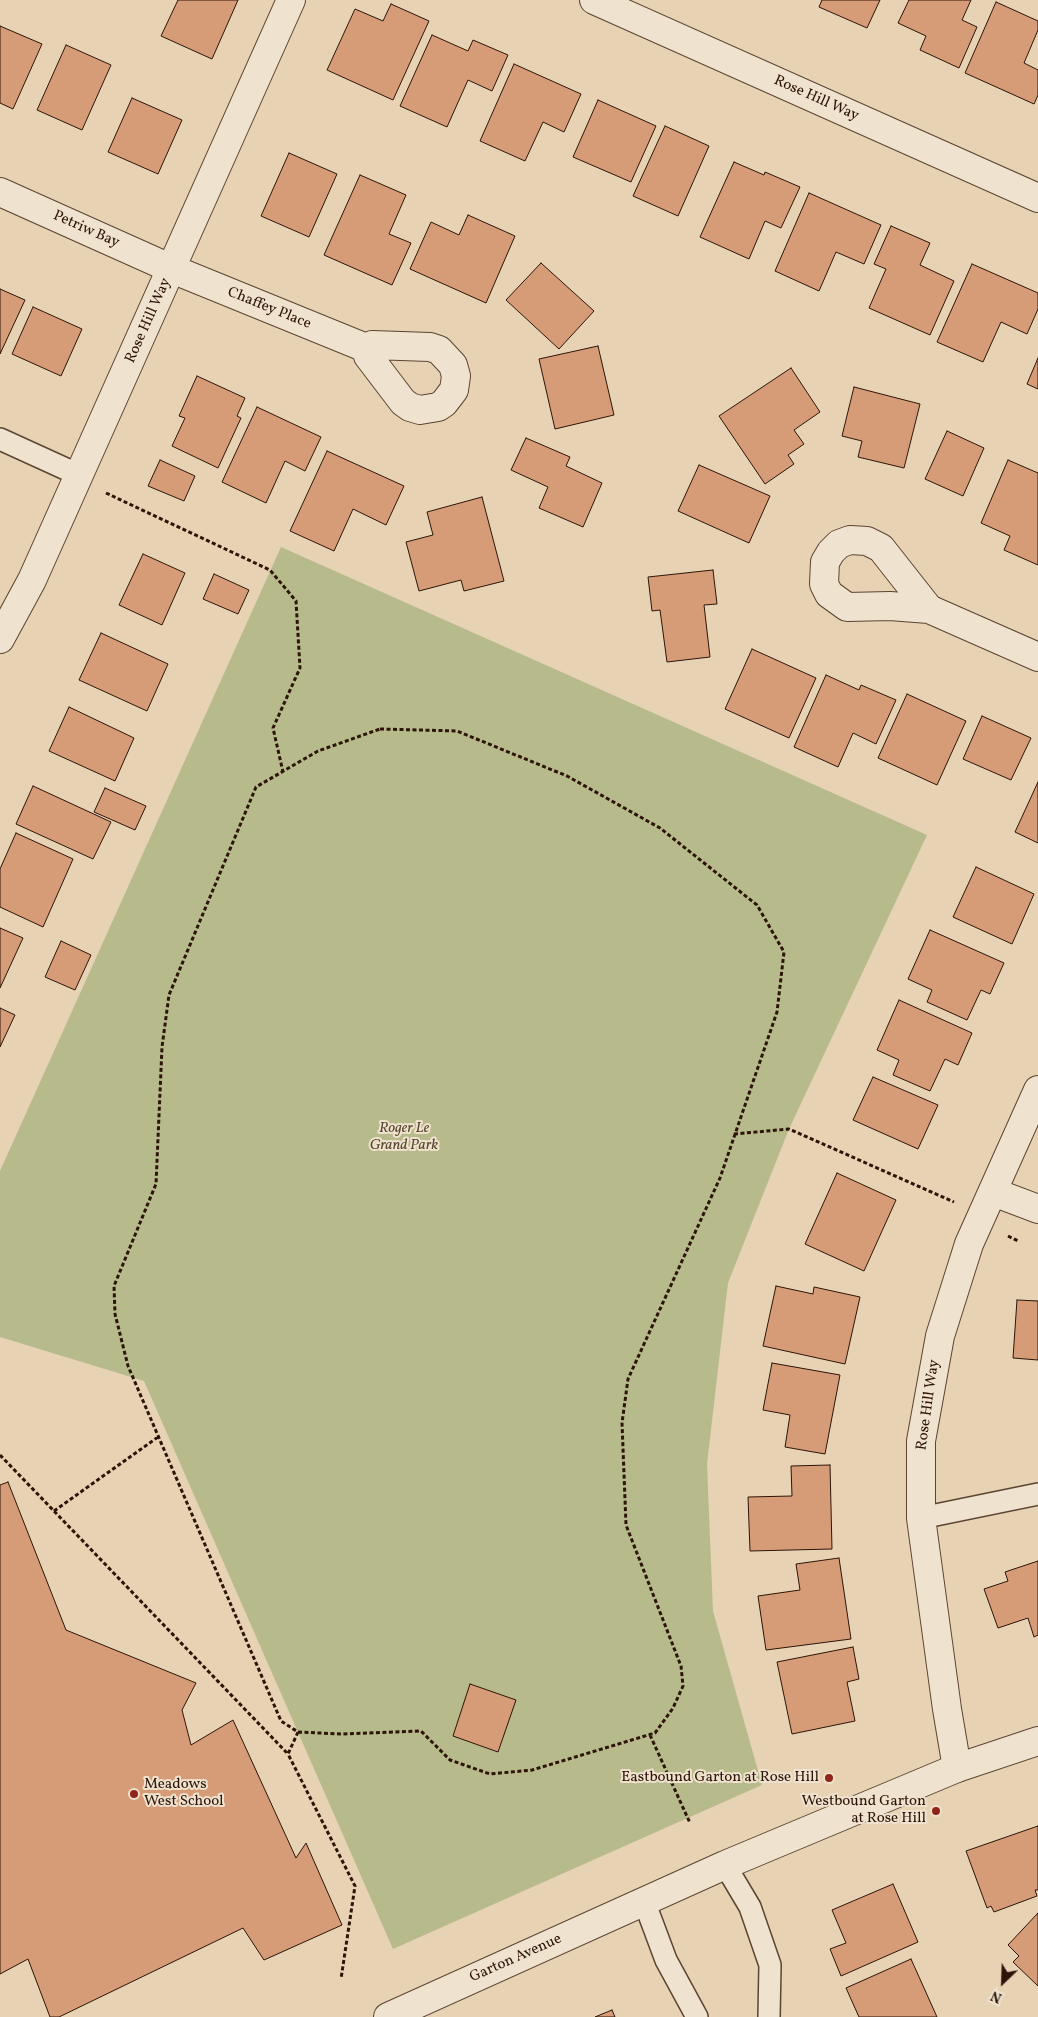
<!DOCTYPE html>
<style>
body{margin:0}
#map{position:relative;width:1038px;height:2017px;overflow:hidden;background:#e7d2b4;font-family:Vollkorn,serif}
canvas{display:block}
.north{position:absolute;left:978px;top:1957px;width:50px;height:50px;-webkit-text-stroke:4px #efe2ce;paint-order:stroke;rotate:204deg;font-size:14px;font-weight:700;line-height:20px;text-align:center;color:#2d1407}
.north::after{content:'';display:block;margin:auto;width:18px;height:22px;background:#2d1407;clip-path:polygon(50% 0,100% 100%,50% 72%,0 100%)}
</style>
<div id="map">
<canvas width="1038" height="2017"></canvas>
<div class="north">N</div>
</div>
<script>
const c = document.querySelector('canvas').getContext('2d');
c.lineJoin = 'round';
function paint(path, color) { c.fillStyle = color; c.fill(path, 'evenodd'); }
const shape = rows => new Path2D(rows.map(r => 'M' + r).join(''));
function strokePath(path, color, width, dash) { c.strokeStyle = color; c.lineWidth = width; c.lineCap = dash ? 'butt' : 'round'; c.setLineDash(dash || []); c.stroke(path); }
function label(font, color, halo, rows, align = 'center') {
  c.font = font + ' Vollkorn,serif'; c.lineWidth = 4; c.setLineDash([]); c.textBaseline = 'middle'; c.strokeStyle = halo; c.fillStyle = color; for (const [text, x, y, turn = 0] of rows) {
    c.save(); c.translate(x, y); c.rotate((+turn || 0) * Math.PI / 180); c.textAlign = isNaN(turn) ? turn : align; if (halo) c.strokeText(text, 0, 0); c.fillText(text, 0, 0); c.restore();
  }
}
const green = shape([
 [281,547,927,835,789,1129,728,1283,707,1464,713,1611,762,1785,393,1949,144,1381,0,1337,0,1171]
]);
const building = shape([
 [178,0,238,0,212,59,161,36,178,0],
 [822,0,880,0,867,28,819,7,822,0],
 [909,0,971,0,962,20,977,27,959,68,920,50,926,36,898,23,909,0],
 [996,2,1038,21,1038,30,1024,63,1038,70,1038,95,1034,104,965,73,996,2],
 [391,4,429,21,393,100,327,70,355,9,383,21,391,4],
 [0,26,42,44,13,109,0,103,0,26],
 [432,35,468,51,473,40,508,55,492,91,468,80,447,127,400,106,432,35],
 [66,45,111,65,82,130,37,110,66,45],
 [514,64,581,94,564,132,543,122,525,161,480,141,514,64],
 [132,98,182,120,158,174,108,152,132,98],
 [598,100,656,126,631,182,573,157,598,100],
 [665,126,709,146,678,216,633,196,665,126],
 [289,153,337,174,309,237,261,216,289,153],
 [734,162,764,175,765,172,800,187,781,228,765,221,749,259,700,237,734,162],
 [360,175,406,195,389,234,411,243,392,285,324,255,360,175],
 [809,193,881,225,864,264,836,252,819,291,775,271,809,193],
 [468,215,515,236,486,303,410,269,431,222,459,235,468,215],
 [891,226,930,243,920,265,954,281,930,335,869,308,886,269,874,264,891,226],
 [541,263,594,311,559,349,506,300,541,263],
 [972,264,1038,293,1038,309,1027,334,1001,322,983,362,937,342,972,264],
 [0,289,25,300,0,354,0,289],
 [33,307,82,329,61,376,12,354,33,307],
 [598,346,614,415,555,429,539,359,598,346],
 [1038,358,1038,389,1027,384,1038,358],
 [791,368,820,412,794,430,804,444,788,455,794,464,765,484,719,416,791,368],
 [197,376,245,398,237,416,241,418,218,468,172,446,185,418,179,416,197,376],
 [854,387,920,404,904,468,858,457,862,441,842,436,854,387],
 [257,407,321,437,305,471,285,461,266,503,222,482,257,407],
 [947,431,984,448,963,496,925,479,947,431],
 [526,438,570,457,566,466,602,483,583,527,539,508,548,487,511,470,526,438],
 [327,451,404,486,386,525,353,509,334,551,290,531,327,451],
 [160,460,195,476,184,501,148,486,160,460],
 [1008,460,1038,473,1038,565,1004,550,1010,536,981,523,1008,460],
 [699,465,770,496,749,543,678,511,699,465],
 [482,497,504,581,464,591,461,580,419,591,406,542,433,535,427,512,482,497],
 [143,554,185,573,162,625,119,605,143,554],
 [713,570,717,604,704,605,710,657,667,662,660,610,652,611,648,577,713,570],
 [214,574,249,590,238,614,203,599,214,574],
 [101,633,168,664,147,711,79,680,101,633],
 [752,649,816,678,789,738,725,709,752,649],
 [826,675,859,690,861,685,896,700,876,744,853,733,838,767,794,747,826,675],
 [907,694,966,721,937,785,878,758,907,694],
 [69,707,134,738,115,781,49,751,69,707],
 [982,716,1031,738,1011,780,963,759,982,716],
 [1038,782,1038,843,1015,832,1038,782],
 [33,786,111,822,93,859,16,824,33,786],
 [105,788,146,806,135,830,94,812,105,788],
 [16,833,73,859,43,927,0,907,0,869,16,833],
 [976,867,1034,894,1012,944,953,917,976,867],
 [0,928,23,938,0,988,0,928],
 [930,930,1004,963,990,994,981,990,967,1020,927,1002,932,990,908,979,930,930],
 [61,941,91,955,75,990,45,977,61,941],
 [899,1000,972,1033,958,1065,945,1059,930,1091,893,1075,899,1060,877,1050,899,1000],
 [0,1008,15,1015,0,1047,0,1008],
 [873,1077,938,1105,918,1149,853,1120,873,1077],
 [837,1173,896,1200,864,1271,805,1244,837,1173],
 [776,1286,813,1294,814,1287,860,1297,845,1364,763,1346,776,1286],
 [1017,1300,1038,1301,1038,1360,1013,1358,1017,1300],
 [772,1363,840,1375,825,1454,785,1447,790,1415,763,1410,772,1363],
 [830,1465,832,1549,750,1551,748,1497,792,1496,791,1466,830,1465],
 [8,1482,66,1630,196,1683,182,1710,191,1745,233,1720,296,1858,306,1843,342,1925,264,1960,243,1928,59,2017,50,2017,28,1959,0,1974,0,1485,8,1482],
 [839,1558,851,1639,766,1650,758,1596,800,1590,796,1564,839,1558],
 [1038,1561,1038,1635,1034,1637,1028,1618,998,1628,984,1589,1008,1581,1005,1572,1038,1561],
 [853,1647,859,1679,847,1682,855,1721,792,1734,777,1662,853,1647],
 [470,1684,516,1700,498,1752,453,1736,470,1684],
 [1038,1826,1038,1890,1035,1890,1037,1896,994,1912,991,1906,987,1908,966,1851,1038,1826],
 [893,1884,918,1942,841,1976,830,1949,846,1943,832,1910,893,1884],
 [1038,1913,1038,1986,1013,1962,1019,1956,1008,1945,1038,1913],
 [911,1959,937,2017,859,2017,846,1988,911,1959],
 [612,2010,615,2017,595,2017,612,2010]
]);
const path = shape([
 [106,493,270,570,296,601,300,668,273,728,283,772],
 [380,729,457,731,567,776,660,828,757,905,784,952,777,1012,720,1178,628,1379,622,1423,626,1525,681,1666,683,1686,673,1708,655,1733,532,1770,490,1774,450,1760,421,1731,341,1734,298,1732,281,1721,128,1366,115,1314,114,1286,156,1184,162,1047,169,995,256,787,318,751,380,729],
 [734,1134,789,1129,954,1202],
 [1008,1236,1018,1241],
 [0,1455,288,1754],
 [54,1511,158,1437],
 [298,1732,288,1754,355,1886,341,1979],
 [650,1735,690,1823]
]);
const service = shape([
 [0,439,79,475],
 [921,1518,1038,1494],
 [725,1865,750,1907,770,1965,769,2017],
 [644,1901,666,1960,697,2017]
]);
const minor = shape([
 [594,0,1038,198],
 [0,192,172,269,366,348,372,345,430,347,439,350,453,365,456,376,454,390,444,403,438,407,420,410,410,407,403,402,368,356,366,348],
 [929,609,881,548,867,541,850,540,839,544,831,552,825,562,824,584,829,594,847,607,890,606,929,609,1038,657],
 [0,639,32,580,291,0],
 [993,1192,1038,1209],
 [957,1768,947,1709,921,1518,921,1441,940,1336,969,1244,1038,1090]
]);
const tertiary = shape([
 [388,2017,725,1865,957,1768,1038,1741]
]);
const markers = [
 [829,1778,5,"#8f2418"],
 [134,1794,5,"#8f2418"],
 [936,1811,5,"#8f2418"]
];
const streetNames = [
 ["Rose Hill Way",816,99,24],
 ["Petriw Bay",86,230,24],
 ["Chaffey Place",269,309,22],
 ["Rose Hill Way",149,321,-66],
 ["Rose Hill Way",929,1405,-82],
 ["Garton Avenue",516,1959,-24]
];
const parkNames = [
 ["Roger Le",404,1129],
 ["Grand Park",404,1146]
];
const poiNames = [
 ["Eastbound Garton at Rose Hill",819,1778],
 ["Meadows",144,1785,"left"],
 ["West School",144,1802,"left"],
 ["Westbound Garton",926,1802],
 ["at Rose Hill",926,1819]
];
paint(green, '#b7bb8c');
paint(building, '#d69c77');
strokePath(building, '#2d1407', 1);
strokePath(service, '#5c4432', 24);
strokePath(minor, '#5c4432', 30);
strokePath(tertiary, '#5c4432', 30);
strokePath(path, '#2d1407', 3, [4, 2.5]);
strokePath(service, '#efe2ce', 21);
strokePath(minor, '#efe2ce', 28);
strokePath(tertiary, '#efe2ce', 28);
for (const [x, y, r, color] of markers) { const dot = new Path2D(); dot.arc(x, y, r, 0, 2 * Math.PI); c.fillStyle = color; c.fill(dot); strokePath(dot, '#efe2ce', 2); }
label('15px', '#2d1407', '#efe2ce', streetNames);
label('italic 15px', '#56462f', '#efe2ce', parkNames);
label('15px', '#2d1407', '#efe2ce', poiNames, 'right');
</script>
